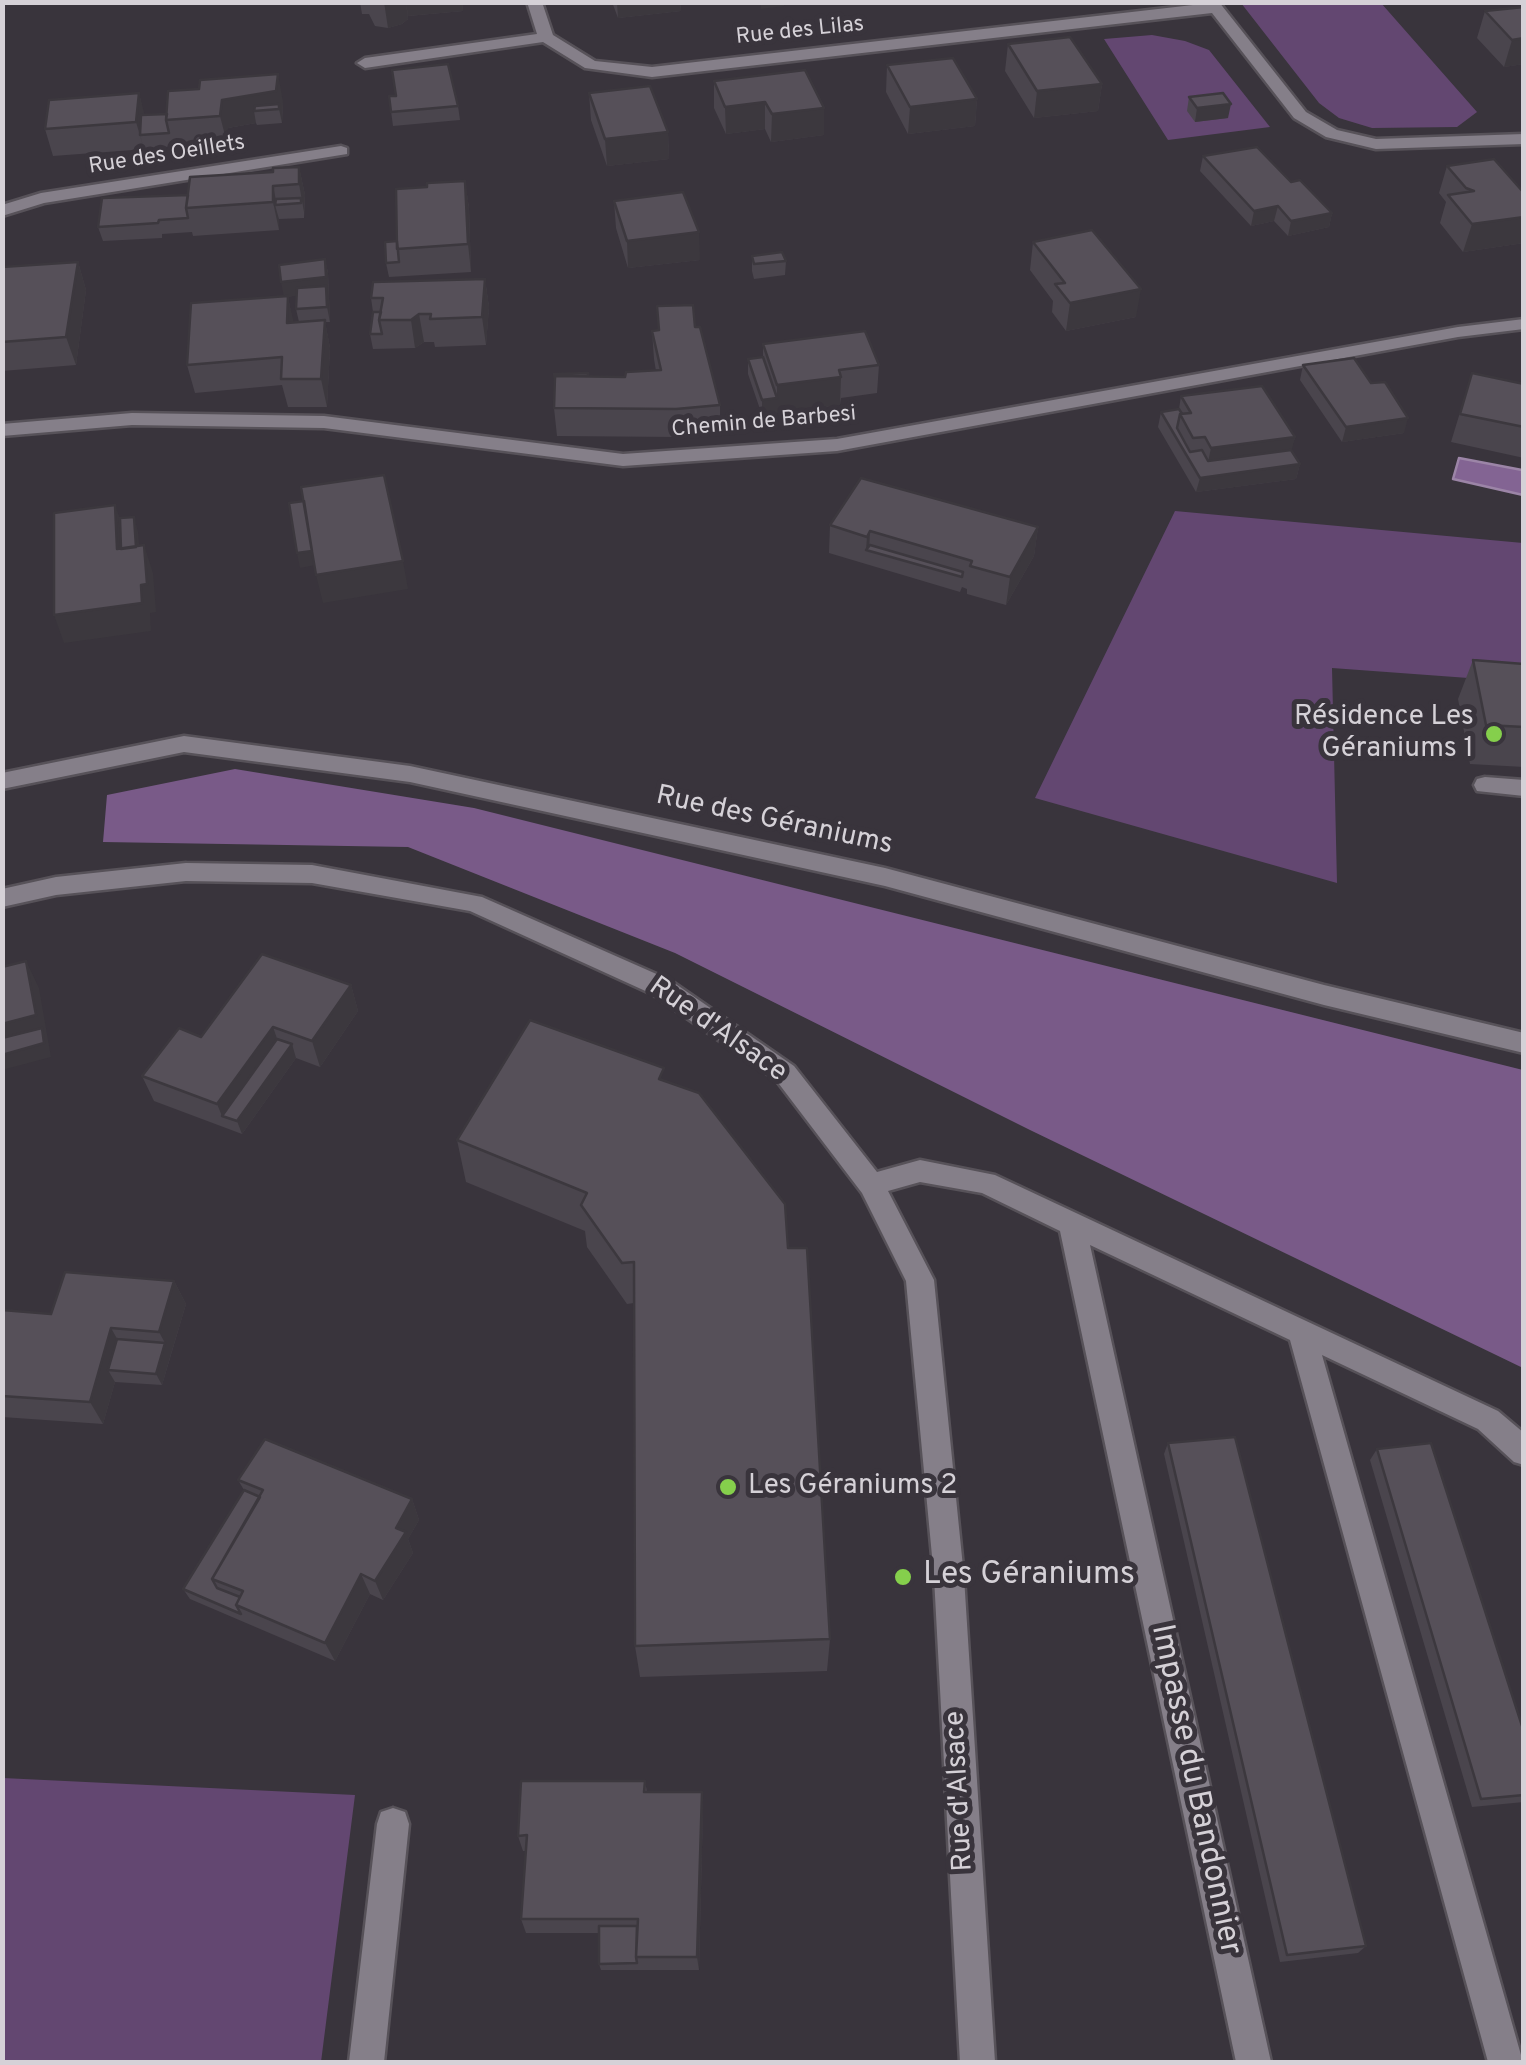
<!DOCTYPE html>
<meta charset="utf-8">
<style>
body{margin:0}
#map{position:relative;width:1526px;height:2065px;overflow:hidden;background:#39343c;font-family:Overpass,sans-serif}
canvas{display:block}
.frame{position:absolute;inset:0;border:5px solid #d5d1d7;pointer-events:none}
</style>
<div id="map">
<canvas width="1526" height="2065"></canvas>
<div class="frame"></div>
</div>
<script>
const c = document.querySelector('canvas').getContext('2d');
c.lineJoin = 'round';
function paint(path, color) { c.fillStyle = color; c.fill(path, 'evenodd'); }
const shape = rows => new Path2D(rows.map(r => 'M' + r).join(''));
function strokePath(path, color, width, dash) { c.strokeStyle = color; c.lineWidth = width; c.lineCap = dash ? 'butt' : 'round'; c.setLineDash(dash || []); c.stroke(path); }
function label(font, color, halo, rows, align = 'center') {
  c.font = font + ' Overpass,sans-serif'; c.lineWidth = 10; c.setLineDash([]); c.textBaseline = 'middle'; c.strokeStyle = halo; c.fillStyle = color; for (const [text, x, y, turn = 0] of rows) {
    c.save(); c.translate(x, y); c.rotate((+turn || 0) * Math.PI / 180); c.textAlign = isNaN(turn) ? turn : align; if (halo) c.strokeText(text, 0, 0); c.fillText(text, 0, 0); c.restore();
  }
}
const green = shape([
 [1241,3,1381,3,1477,112,1457,127,1372,128,1339,118,1319,103],
 [1152,35,1185,41,1209,50,1270,127,1168,140,1104,39],
 [1175,511,1523,543,1523,682,1332,668,1337,883,1035,798],
 [3,1778,355,1795,321,2062,3,2061]
]);
const forest = shape([
 [235,769,474,808,1523,1070,1523,1368,1030,1130,675,953,408,847,103,842,107,795]
]);
const water = shape([
 [1459,458,1522,470,1523,495,1453,479,1459,458]
]);
const minor = shape([
 [527,2,542,2,553,35,595,61,652,67,1219,2,1306,112,1337,130,1376,139,1524,134,1524,144,1376,149,1326,137,1294,118,1212,13,652,77,585,68,543,42,365,68,357,63,365,58,537,34,527,2],
 [341,146,347,148,347,154,44,203,2,216,2,205,41,193,341,146],
 [1524,319,1524,329,1458,337,837,451,623,466,324,428,132,425,2,436,2,424,132,413,324,416,623,454,837,439,1458,327,1524,319],
 [184,736,410,766,885,868,1324,985,1524,1033,1524,1053,1324,1005,885,886,410,782,184,752,2,789,2,773,184,736],
 [1485,777,1524,780,1524,796,1477,791,1474,785,1477,779,1485,777],
 [186,863,312,865,482,897,670,980,794,1066,877,1172,920,1160,995,1175,1498,1411,1524,1433,1524,1465,1514,1462,1478,1429,1322,1355,1523,2062,1488,2062,1290,1340,1090,1245,1271,2062,1236,2062,1060,1231,982,1193,920,1182,888,1191,934,1280,964,1577,995,2062,960,2062,934,1577,906,1281,862,1193,776,1080,652,994,470,911,312,883,186,881,56,895,2,907,2,889,56,877,186,863],
 [393,1808,405,1812,409,1824,384,2062,349,2062,377,1824,381,1812,393,1808]
]);
const wall = shape([
 [360,2,462,2,463,11,408,16,407,10,408,19,402,24,388,28,375,26,369,14,362,14],
 [612,2,680,2,681,11,618,18],
 [1524,7,1524,64,1504,67,1477,38,1485,11],
 [1008,44,1102,84,1098,111,1034,118,1005,71],
 [887,65,977,99,975,126,908,134,886,92],
 [805,70,824,135,771,142,765,129,726,134,714,108,714,81],
 [139,93,144,115,283,102,282,123,257,125,256,123,228,128,227,143,53,156,45,129],
 [589,93,668,132,669,159,607,166,591,120],
 [389,96,458,106,460,120,393,126],
 [1189,97,1228,118,1195,122,1187,111],
 [1203,156,1291,182,1332,213,1329,227,1288,236,1274,221,1251,226,1200,171],
 [1447,166,1524,193,1524,243,1463,252,1440,223,1446,202,1439,193],
 [299,167,305,195,304,218,279,219,279,230,193,236,192,232,162,234,162,238,103,241,98,227,188,195,273,172],
 [465,181,469,208,471,272,389,277,386,263,427,187],
 [614,201,700,260,628,268,616,228],
 [1033,242,1136,317,1066,331,1052,312,1053,301,1030,270],
 [752,256,786,261,785,275,754,279,752,271],
 [325,259,328,273,330,322,325,322,330,348,327,407,288,407,282,385,195,393,187,365,284,296],
 [296,295,296,309,299,322,293,323,288,297],
 [78,262,86,290,76,365,2,371,2,267],
 [485,279,489,307,486,345,435,347,434,342,424,342,415,348,373,349,370,334,373,312,371,298],
 [695,327,720,405,720,433,677,437,557,436,554,408,588,376,625,377,656,371,654,359,652,331],
 [763,344,879,365,877,393,841,398,840,405,762,415,748,374,748,359,763,357],
 [1303,365,1404,433,1342,442,1300,380],
 [1472,373,1524,384,1524,458,1451,442],
 [1181,396,1295,437,1291,450,1300,464,1296,479,1196,492,1158,427,1161,412,1179,409],
 [830,525,1038,527,1034,556,1006,605,967,594,967,589,962,587,960,592,829,553],
 [1473,660,1524,664,1524,767,1470,764,1458,699],
 [351,985,358,1011,320,1067,296,1058,242,1134,154,1101,142,1076,201,1037],
 [665,1081,788,1248,830,1639,827,1671,640,1677,635,1646,634,1303,627,1304,587,1247,585,1231,466,1182,457,1140],
 [174,1281,186,1304,162,1385,115,1382,103,1424,2,1417,2,1310,51,1314],
 [1168,1443,1366,1946,1358,1953,1280,1962,1164,1454],
 [1377,1449,1524,1732,1524,1802,1472,1807,1370,1460],
 [238,1480,412,1499,419,1520,408,1539,413,1553,383,1600,370,1594,335,1661,190,1599,183,1589,244,1490],
 [645,1781,647,1792,702,1792,703,1808,699,1970,601,1970,599,1964,599,1933,526,1933,521,1919,526,1851,523,1851,518,1836]
]);
const shadedWall = shape([
 [384,2,406,2,408,19,402,24,388,28],
 [406,2,462,2,463,11,408,16],
 [617,2,680,2,681,11,618,18],
 [761,2,785,2,784,6,761,9],
 [1524,38,1524,64,1504,67,1512,40],
 [278,74,283,102,282,123,279,109,254,111,256,123,228,128,227,143,220,116,222,100],
 [1102,84,1098,111,1034,118,1037,91],
 [139,93,146,120,140,135,144,149,136,122],
 [977,99,975,126,908,134,910,107],
 [765,102,765,129,726,134,725,107],
 [1231,104,1228,118,1195,122,1197,108],
 [824,108,824,135,771,142,772,114],
 [668,132,669,159,607,166,605,139],
 [299,167,305,195,304,212,299,184],
 [465,181,469,208,471,272,468,244],
 [273,186,277,205,275,205,279,219,279,230,273,202],
 [1278,206,1274,221,1251,226,1254,211],
 [1332,213,1329,227,1288,236,1291,221],
 [1524,217,1524,243,1463,252,1472,224],
 [699,232,700,260,628,268,627,241],
 [325,259,328,273,330,322,327,307,326,292,288,297,294,324,287,323,284,297,281,282],
 [78,262,86,290,76,365,66,337],
 [485,279,489,307,486,345,482,317],
 [1141,289,1136,317,1066,331,1070,303],
 [419,314,424,342,415,348,411,320],
 [325,320,330,348,327,407,321,379],
 [841,377,840,405,762,415,762,400,777,398,777,385],
 [1408,418,1404,433,1342,442,1346,427],
 [1295,437,1288,465,1205,476,1211,448],
 [1300,464,1296,479,1196,492,1200,478],
 [115,505,125,533,134,517,138,532,142,575,117,549],
 [1038,527,1034,556,1006,605,1010,577],
 [870,531,869,551,866,550,867,537],
 [144,545,153,573,156,612,150,613,151,631,64,643,54,615,141,585],
 [313,550,316,565,300,568,297,553],
 [403,561,408,589,323,603,316,575],
 [26,961,39,988,51,1057,2,1070,2,1024],
 [351,985,358,1011,320,1067,312,1041],
 [273,1027,282,1053,222,1116,217,1104],
 [292,1044,296,1058,242,1134,237,1121],
 [174,1281,186,1304,171,1354,159,1332],
 [111,1328,124,1351,108,1370,115,1382,103,1424,90,1402],
 [165,1343,171,1354,162,1385,156,1374],
 [412,1499,419,1520,408,1539,413,1553,383,1600,375,1581,396,1528],
 [361,1574,370,1594,335,1661,325,1643],
 [702,1792,703,1808,699,1970,697,1957]
]);
const building = shape([
 [1524,7,1524,38,1512,40,1485,11,1524,7],
 [1070,37,1102,84,1037,91,1008,44,1070,37],
 [953,58,977,99,910,107,887,65,953,58],
 [448,64,458,106,391,112,389,96,396,96,392,70,448,64],
 [805,70,824,108,772,114,765,102,725,107,714,81,805,70],
 [278,74,276,91,222,100,220,116,166,120,168,91,199,89,200,80,278,74],
 [650,86,668,132,605,139,589,93,650,86],
 [139,93,136,122,45,129,49,100,139,93],
 [1223,93,1231,104,1197,108,1189,97,1223,93],
 [279,104,279,109,254,111,255,106,279,104],
 [167,114,166,120,169,133,140,135,141,115,167,114],
 [1257,147,1291,182,1300,180,1332,213,1291,221,1278,206,1254,211,1203,156,1257,147],
 [1494,159,1524,193,1524,217,1472,224,1448,195,1474,191,1466,188,1447,166,1494,159],
 [299,167,299,184,273,186,273,202,186,208,190,177,273,172,273,168,299,167],
 [465,181,468,244,397,249,396,189,427,187,427,183,465,181],
 [683,192,699,232,627,241,614,201,683,192],
 [188,195,186,208,188,218,159,220,158,223,98,227,102,198,188,195],
 [301,198,301,203,275,205,276,199,301,198],
 [1092,230,1141,289,1070,303,1055,284,1065,283,1033,242,1092,230],
 [397,241,399,262,386,263,385,242,397,241],
 [782,252,786,261,754,264,752,256,782,252],
 [325,259,326,277,281,282,279,265,325,259],
 [78,262,66,337,2,342,2,267,78,262],
 [485,279,482,317,430,319,431,314,419,314,411,320,379,320,383,298,371,298,373,282,485,279],
 [326,286,327,307,296,309,297,288,326,286],
 [288,296,287,323,325,320,321,379,281,379,282,357,187,365,191,303,288,296],
 [693,305,695,327,700,327,720,405,676,409,554,408,555,376,625,377,626,372,661,370,652,331,659,330,657,306,693,305],
 [373,312,381,312,379,320,382,334,370,334,373,312],
 [865,331,879,365,839,370,841,377,777,385,763,344,865,331],
 [763,357,777,398,762,400,748,359,763,357],
 [1354,358,1371,383,1385,382,1408,418,1346,427,1303,365,1354,358],
 [588,373,588,376,555,376,555,379,554,374,588,373],
 [1472,373,1524,384,1524,427,1460,414,1472,373],
 [1262,386,1295,437,1211,448,1205,437,1193,438,1180,414,1191,413,1181,396,1262,386],
 [1179,409,1182,414,1180,414,1177,428,1190,452,1202,450,1208,461,1291,450,1300,464,1200,478,1161,412,1179,409],
 [384,475,403,561,316,575,301,487,384,475],
 [861,478,1038,527,1010,577,970,566,972,561,870,531,867,537,830,525,861,478],
 [304,501,312,551,297,553,289,503,304,501],
 [115,505,117,549,144,545,147,584,141,585,142,603,54,615,54,513,115,505],
 [134,517,136,547,121,549,120,518,134,517],
 [870,545,963,572,962,577,866,550,870,545],
 [1473,660,1524,664,1524,727,1486,725,1473,660],
 [262,954,351,985,312,1041,273,1027,217,1104,142,1076,179,1028,201,1037,262,954],
 [26,961,36,1015,2,1024,2,967,26,961],
 [530,1020,664,1068,659,1079,699,1093,785,1204,788,1248,807,1248,830,1639,635,1646,634,1262,622,1263,581,1205,587,1193,457,1140,530,1020],
 [42,1028,44,1043,2,1055,2,1038,42,1028],
 [277,1039,292,1044,237,1121,222,1116,277,1039],
 [65,1272,174,1281,159,1332,111,1328,90,1402,2,1396,2,1310,51,1314,65,1272],
 [117,1339,165,1343,156,1374,108,1370,117,1339],
 [1235,1437,1366,1946,1287,1955,1168,1443,1235,1437],
 [265,1439,412,1499,396,1528,406,1532,375,1581,361,1574,325,1643,236,1605,243,1591,212,1579,263,1490,238,1480,265,1439],
 [1431,1443,1524,1732,1524,1795,1481,1799,1377,1449,1431,1443],
 [244,1490,260,1497,212,1579,217,1588,240,1597,236,1605,241,1614,183,1589,244,1490],
 [521,1781,645,1781,644,1792,702,1792,697,1957,636,1957,638,1919,521,1919,527,1835,518,1836,521,1781],
 [599,1926,637,1926,636,1957,637,1963,599,1964,599,1926]
]);
const markers = [
 [1494,734,10,"#85cf4c"],
 [728,1487,10,"#85cf4c"],
 [903,1577,10,"#85cf4c"]
];
const farStreetnames = [
 ["Rue des Lilas",800,32,-6],
 ["Rue des Oeillets",167,156,-9],
 ["Chemin de Barbesi",764,423,-5]
];
const poiNames = [
 ["Résidence Les",1474,718],
 ["Géraniums 1",1474,750],
 ["Les Géraniums 2",748,1487,"left"]
];
const streetNames = [
 ["Rue des Géraniums",774,822,12],
 ["Rue d'Alsace",717,1031,35],
 ["Rue d'Alsace",961,1791,-93]
];
const nearPoinames = [
 ["Les Géraniums",923,1577]
];
const nearStreetnames = [
 ["Impasse du Bandonnier",1194,1790,78]
];
paint(green, '#634771');
paint(forest, '#795a88');
paint(water, '#836493');
strokePath(water, '#9c85a7', 2.5);
strokePath(minor, '#575259', 5);
paint(minor, '#857f89');
paint(wall, '#4a454d');
paint(shadedWall, '#3c383e');
paint(building, '#565059');
strokePath(building, '#3c383e', 2.5);
for (const [x, y, r, color] of markers) { const dot = new Path2D(); dot.arc(x, y, r, 0, 2 * Math.PI); c.fillStyle = color; c.fill(dot); strokePath(dot, '#39343c', 4); }
label('22px', '#d5d1d7', '#39343c', farStreetnames);
label('28px', '#d5d1d7', '#39343c', poiNames, 'right');
label('28px', '#d5d1d7', '#39343c', streetNames);
label('32px', '#d5d1d7', '#39343c', nearPoinames, 'left');
label('32px', '#d5d1d7', '#39343c', nearStreetnames);
</script>
